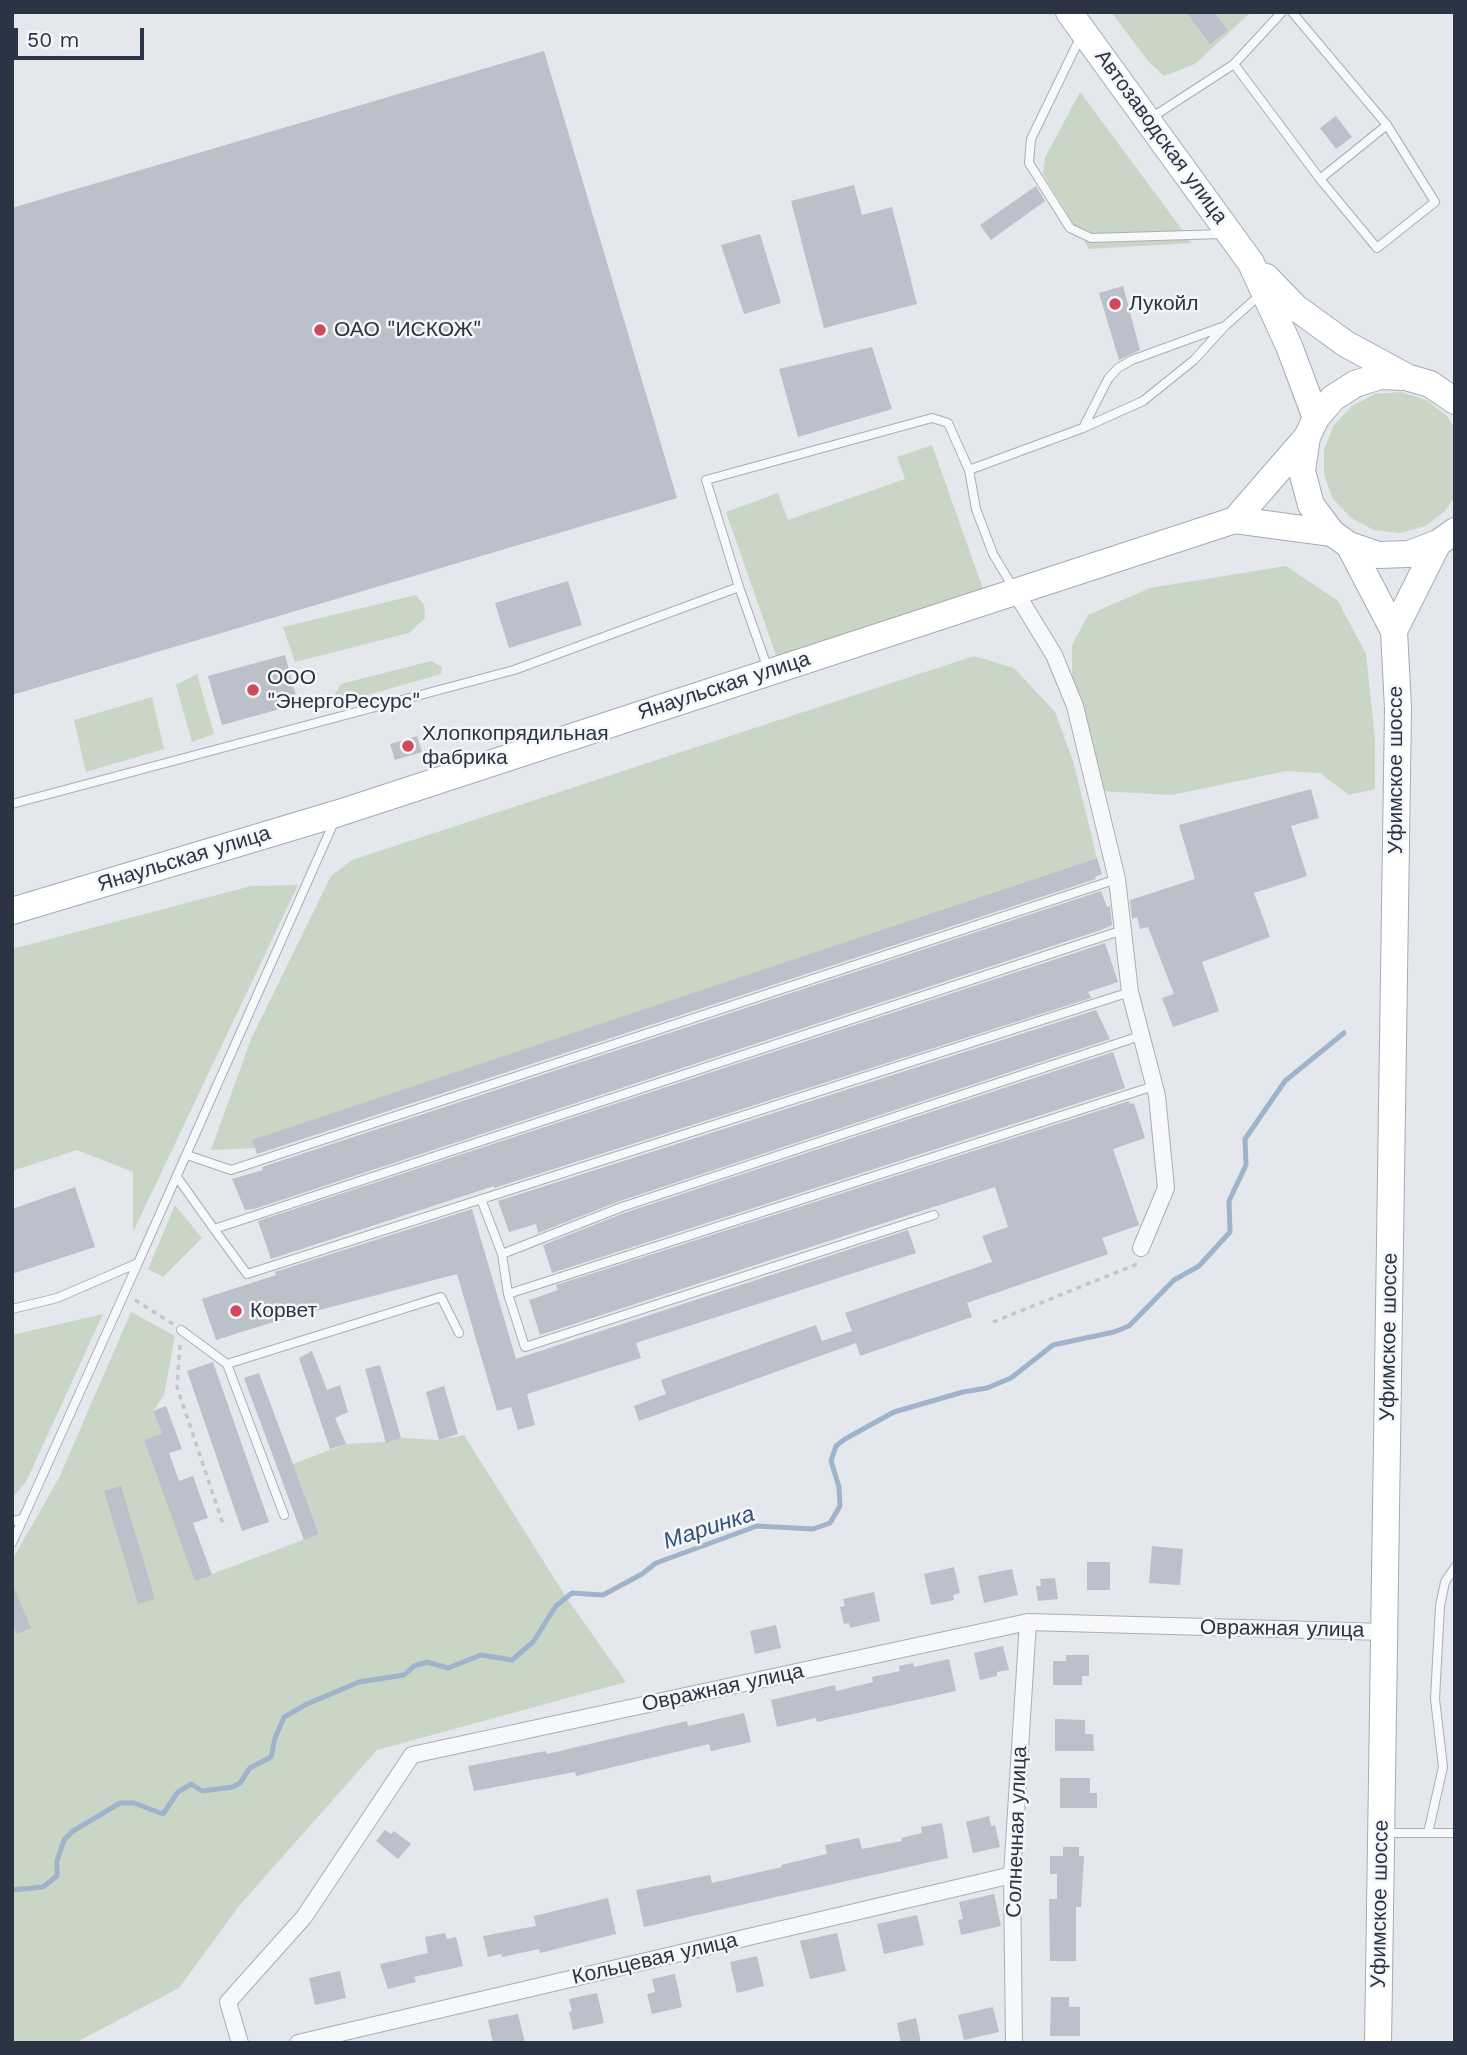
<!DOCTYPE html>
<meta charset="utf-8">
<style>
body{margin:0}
#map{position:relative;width:1467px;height:2055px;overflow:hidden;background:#e4e7ec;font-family:"Work Sans",sans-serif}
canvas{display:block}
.frame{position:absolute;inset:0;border:14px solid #2b3445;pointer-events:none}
.scale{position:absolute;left:14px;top:28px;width:130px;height:32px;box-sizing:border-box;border:4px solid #2b3445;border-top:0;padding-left:9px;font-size:21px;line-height:24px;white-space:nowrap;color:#2b3445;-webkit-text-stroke:5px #f4f6f9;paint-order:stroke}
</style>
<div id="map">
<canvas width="1467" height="2055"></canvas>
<div class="frame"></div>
<div class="scale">50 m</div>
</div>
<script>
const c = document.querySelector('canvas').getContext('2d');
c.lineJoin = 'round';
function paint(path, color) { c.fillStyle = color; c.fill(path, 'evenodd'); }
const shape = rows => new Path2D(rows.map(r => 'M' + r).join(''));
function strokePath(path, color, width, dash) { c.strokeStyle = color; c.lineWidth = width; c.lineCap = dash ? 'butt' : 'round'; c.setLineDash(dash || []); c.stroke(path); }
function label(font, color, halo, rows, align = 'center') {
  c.font = font + ' "Work Sans",sans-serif'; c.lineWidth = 5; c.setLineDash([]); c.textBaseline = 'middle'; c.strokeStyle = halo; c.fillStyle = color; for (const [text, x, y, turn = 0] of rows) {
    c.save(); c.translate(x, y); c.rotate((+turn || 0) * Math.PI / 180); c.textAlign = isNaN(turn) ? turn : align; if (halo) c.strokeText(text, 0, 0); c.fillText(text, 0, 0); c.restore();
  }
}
const green = shape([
 [1111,12,1251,12,1195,64,1164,76,1148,61],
 [1080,92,1192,243,1089,249,1043,174,1045,158],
 [1401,392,1426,400,1447,416,1455,429,1455,496,1445,511,1425,526,1400,533,1374,530,1351,518,1333,499,1324,475,1324,449,1334,425,1352,406,1375,394],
 [932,445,983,589,778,661,726,512,778,493,788,520,905,479,897,457],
 [1286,566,1338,601,1366,654,1375,739,1375,789,1349,795,1320,773,1286,771,1172,795,1101,791,1072,682,1072,645,1088,615,1150,588],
 [416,595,424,605,425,618,409,633,295,662,283,627],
 [974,656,1014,668,1055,712,1073,761,1097,858,253,1140,255,1148,211,1150,251,1039,331,876,352,860],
 [431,661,442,667,441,674,347,701,338,699,335,694,341,684],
 [197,674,214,734,192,742,176,685],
 [152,697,164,749,86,772,74,720],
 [298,885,133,1232,133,1172,77,1150,12,1171,12,949,251,886],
 [175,1205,202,1238,163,1277,148,1269],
 [131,1312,175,1336,164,1395,153,1411,162,1433,144,1440,196,1580,319,1534,293,1464,346,1444,388,1442,401,1438,439,1440,464,1435,566,1597,626,1682,377,1750,239,1906,179,1988,75,2043,12,2043,12,1560,59,1478],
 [103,1314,26,1482,12,1498,12,1335]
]);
const stream = shape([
 [12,1890,43,1887,57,1876,57,1861,64,1840,73,1831,120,1803,134,1803,163,1814,178,1792,191,1784,202,1791,233,1787,240,1783,250,1768,271,1757,275,1738,284,1717,307,1704,359,1682,404,1675,414,1666,427,1662,448,1668,481,1655,512,1660,533,1642,556,1606,572,1593,603,1595,642,1574,656,1563,757,1526,813,1529,830,1523,840,1506,839,1487,831,1461,836,1446,845,1439,894,1412,963,1392,987,1388,1011,1378,1053,1345,1114,1332,1129,1326,1174,1280,1199,1266,1230,1232,1229,1201,1246,1165,1245,1139,1285,1081,1344,1033]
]);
const building = shape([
 [1186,12,1214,12,1228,30,1210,44],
 [544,51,677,498,12,695,12,208],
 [1336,116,1352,137,1336,149,1320,128],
 [854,185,862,215,892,207,917,304,824,328,791,201],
 [1036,186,1045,201,991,240,980,225],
 [760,234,781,303,744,314,721,245],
 [1123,286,1140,350,1119,360,1099,293],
 [872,347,892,409,798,437,779,369],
 [568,581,582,625,509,648,495,603],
 [285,655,298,704,222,725,208,676],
 [417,736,422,752,395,760,390,744],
 [1311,789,1319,818,1291,826,1307,876,1254,893,1270,937,1202,962,1219,1011,1173,1027,1162,998,1174,994,1148,927,1140,929,1137,917,1132,919,1130,900,1195,879,1179,825],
 [1097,858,1102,874,1095,877,1096,879,257,1154,255,1148,252,1140],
 [1101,891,1107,907,1110,906,1112,925,1101,930,254,1209,245,1210,232,1179,263,1170,262,1167],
 [1105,943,1118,982,1088,992,1091,998,494,1188,494,1186,271,1259,258,1221],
 [1096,1010,1110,1039,620,1201,538,1233,536,1224,509,1232,498,1201],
 [1113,1052,1125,1088,552,1273,543,1245,624,1213],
 [1129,1101,1130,1104,1134,1103,1145,1138,1113,1149,1139,1225,1102,1238,1108,1254,967,1303,972,1317,860,1356,856,1343,639,1421,634,1406,666,1394,661,1380,816,1325,822,1341,852,1331,845,1313,992,1262,982,1236,1008,1227,995,1187,540,1335,529,1300,558,1290,556,1285],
 [75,1187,95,1247,12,1274,12,1209],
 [472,1209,516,1359,908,1230,916,1253,636,1343,641,1358,527,1394,535,1425,518,1430,511,1407,497,1411,457,1274,270,1323,216,1340,202,1299,276,1275,275,1272],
 [312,1351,327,1390,340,1385,348,1412,335,1418,346,1444,330,1449,299,1358],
 [213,1362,269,1522,242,1531,187,1371],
 [380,1365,401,1438,386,1443,365,1369],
 [259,1373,319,1534,304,1540,244,1378],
 [444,1386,458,1434,439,1440,426,1392],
 [166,1406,182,1449,169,1453,179,1481,193,1476,208,1518,193,1523,212,1575,195,1581,144,1440,162,1433,153,1411],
 [121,1486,155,1599,138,1604,104,1491],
 [1152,1546,1183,1549,1180,1585,1149,1583],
 [1087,1562,1110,1562,1110,1590,1087,1590],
 [954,1567,960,1593,953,1595,954,1600,931,1605,924,1574],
 [1012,1569,1018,1595,984,1603,978,1576],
 [1055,1578,1058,1599,1038,1601,1036,1586,1041,1586,1040,1579],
 [12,1583,31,1628,17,1634,12,1624],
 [874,1592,880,1621,850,1628,849,1623,844,1624,840,1607,845,1606,843,1599],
 [776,1625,781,1648,755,1654,750,1631],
 [1003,1646,1009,1670,997,1672,997,1676,980,1680,974,1653],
 [1066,1655,1089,1655,1089,1676,1082,1676,1082,1685,1053,1685,1053,1661,1066,1661],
 [949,1659,956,1691,817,1722,816,1718,777,1727,771,1700,835,1685,836,1691,873,1682,872,1677,900,1671,899,1666,913,1663,914,1667],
 [744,1713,751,1742,711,1751,709,1744,576,1776,575,1772,474,1791,468,1766,546,1751,547,1754,687,1721,688,1726],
 [1055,1719,1085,1720,1085,1734,1093,1734,1094,1751,1055,1751],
 [1060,1778,1090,1778,1090,1793,1097,1793,1097,1808,1060,1808],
 [989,1816,991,1826,995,1825,1000,1847,973,1853,966,1822],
 [942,1823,948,1858,644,1927,636,1890,710,1875,712,1883,782,1867,781,1865,827,1854,825,1845,859,1838,862,1849,902,1841,901,1838,922,1833,921,1827],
 [385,1830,391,1834,394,1831,411,1844,398,1859,376,1841],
 [1063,1847,1079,1847,1079,1856,1084,1856,1081,1907,1076,1907,1076,1961,1050,1961,1049,1899,1057,1899,1057,1874,1050,1874,1050,1856,1063,1856],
 [994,1894,1001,1926,961,1935,958,1920,963,1919,959,1902],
 [608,1898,616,1934,540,1953,539,1949,502,1957,501,1954,488,1957,483,1936,536,1926,534,1916],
 [917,1915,924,1945,884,1954,877,1924],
 [445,1933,447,1939,456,1937,463,1966,414,1977,416,1982,388,1989,380,1964,428,1953,425,1937],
 [837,1933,846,1971,810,1979,800,1941],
 [757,1956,764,1986,737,1993,730,1962],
 [340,1971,346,1998,315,2005,309,1978],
 [675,1974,682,2007,652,2014,647,1994,655,1992,652,1979],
 [597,1993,604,2023,573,2030,569,2012,572,2011,569,1999],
 [1051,1997,1069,1997,1069,2007,1080,2007,1080,2036,1050,2036],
 [993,2007,999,2032,964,2040,958,2015],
 [518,2014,525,2043,493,2043,488,2020],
 [916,2018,921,2043,901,2043,897,2023]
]);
const path = shape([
 [135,1300,173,1324],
 [993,1322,1135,1265,1136,1262],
 [180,1345,177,1387,223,1524]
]);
const service = shape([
 [1080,38,1031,139,1029,163,1070,228,1091,238,1223,234],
 [1234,64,1320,179,1377,248,1435,202,1387,125,1292,12],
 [1151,118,1234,64,1282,12],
 [1320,179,1387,125],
 [1083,428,1108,379,1118,368,1132,360,1222,327],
 [739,587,706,480,932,418,948,423,969,470],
 [1014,589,993,554,976,509,969,470,1083,428,1143,401,1194,360,1225,326,1260,295],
 [12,804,514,670,739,587,768,669],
 [187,1155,231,1170,1117,879],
 [177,1177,214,1229,1123,930],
 [481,1199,502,1254,622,1207,1140,1036],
 [214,1229,247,1274,1130,992],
 [502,1254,508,1294,1154,1086],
 [138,1263,334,822],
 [508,1294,525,1347,934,1215],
 [12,1309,57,1298,138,1263,12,1543],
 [181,1330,227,1364,284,1515],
 [227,1364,441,1297,459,1333],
 [12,1521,23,1519],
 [1385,1833,1455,1833],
 [1428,1833,1443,1767,1435,1699,1440,1606,1445,1582,1455,1567]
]);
const minor = shape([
 [1015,591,1054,655,1075,706,1117,879,1130,992,1157,1096,1166,1188,1141,1248],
 [240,2043,228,2002,304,1917,412,1755,1028,1622,1385,1632],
 [298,2043,1012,1875],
 [1014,2043,1012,1875,1028,1622]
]);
const primary = shape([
 [1069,12,1251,263,1289,346,1316,418],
 [1266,277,1295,307,1346,344,1405,376],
 [1455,401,1430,384,1406,377,1380,376,1355,384,1333,398,1316,418,1307,437,1302,471,1311,505,1332,533,1349,545,1378,555,1409,554,1438,543,1455,531],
 [1235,520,1307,437],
 [1349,545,1394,631,1398,708,1378,2043],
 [1394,631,1438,543],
 [12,911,339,813,1235,520,1332,533]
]);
const markers = [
 [1115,304,7,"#d1495b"],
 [320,330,7,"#d1495b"],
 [253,690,7,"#d1495b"],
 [408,746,7,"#d1495b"],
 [236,1311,7,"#d1495b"]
];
const streetNames = [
 ["Автозаводская улица",1161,137,54],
 ["Янаульская улица",724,686,-18],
 ["Уфимское шоссе",1396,770,-90],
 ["Янаульская улица",184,859,-17],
 ["Уфимское шоссе",1389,1337,-89],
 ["Овражная улица",1282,1629,1],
 ["Овражная улица",723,1688,-12],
 ["Солнечная улица",1017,1832,-88],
 ["Уфимское шоссе",1380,1904,-89],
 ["Кольцевая улица",655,1959,-13]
];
const poiNames = [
 ["Лукойл",1129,304],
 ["ОАО \"ИСКОЖ\"",334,330],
 ["ООО",267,678],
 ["\"ЭнергоРесурс\"",267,702],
 ["Хлопкопрядильная",422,734],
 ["фабрика",422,758],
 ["Корвет",250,1311]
];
const waterNames = [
 ["Маринка",709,1528,-18]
];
paint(green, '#c9d6c5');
strokePath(stream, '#9fb4cc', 5);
paint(building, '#bbc0ca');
strokePath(service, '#a9aeb7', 10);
strokePath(minor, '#a9aeb7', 18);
strokePath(primary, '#a3abb8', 28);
strokePath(path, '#c2c5cb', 3.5, [5, 5]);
strokePath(service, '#f7f8fa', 8);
strokePath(minor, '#f7f8fa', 16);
strokePath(primary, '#fff', 26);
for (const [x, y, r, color] of markers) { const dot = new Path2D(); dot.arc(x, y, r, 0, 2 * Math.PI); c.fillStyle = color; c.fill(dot); strokePath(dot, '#f4f6f9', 2.5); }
label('21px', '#2b3445', '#f4f6f9', streetNames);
label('21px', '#2b3445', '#f4f6f9', poiNames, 'left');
label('italic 23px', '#34527a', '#f4f6f9', waterNames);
</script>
